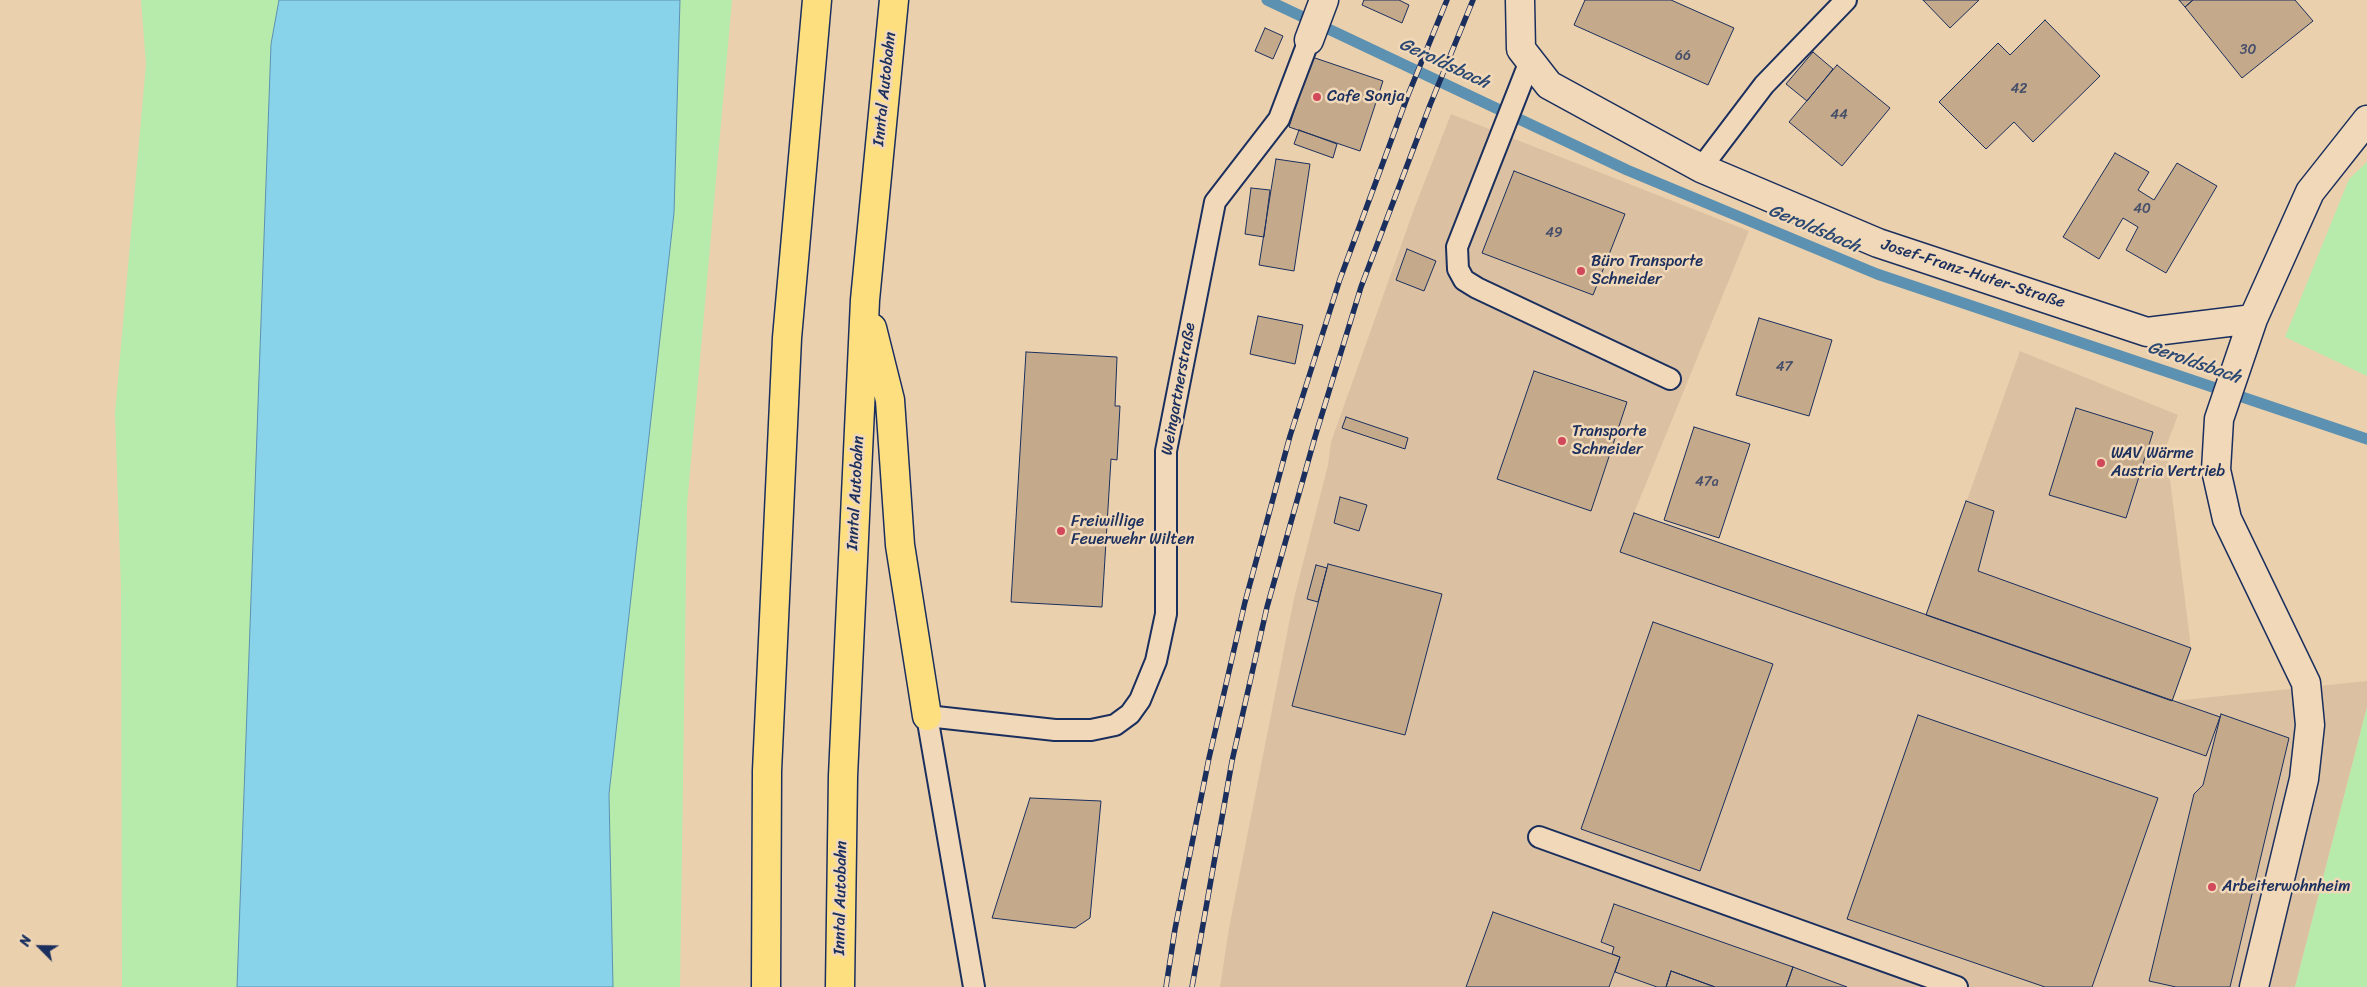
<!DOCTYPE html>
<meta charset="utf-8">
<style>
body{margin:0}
#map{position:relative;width:2367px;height:987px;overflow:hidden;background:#ebd0ad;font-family:Sriracha,sans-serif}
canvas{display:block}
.north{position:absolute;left:15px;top:922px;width:50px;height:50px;-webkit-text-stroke:4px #f0d8b8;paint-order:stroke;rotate:293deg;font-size:14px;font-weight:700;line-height:20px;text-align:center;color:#1b2f5e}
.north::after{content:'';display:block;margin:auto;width:18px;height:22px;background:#1b2f5e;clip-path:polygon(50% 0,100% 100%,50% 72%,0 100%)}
</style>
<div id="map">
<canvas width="2367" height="987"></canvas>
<div class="north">N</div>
</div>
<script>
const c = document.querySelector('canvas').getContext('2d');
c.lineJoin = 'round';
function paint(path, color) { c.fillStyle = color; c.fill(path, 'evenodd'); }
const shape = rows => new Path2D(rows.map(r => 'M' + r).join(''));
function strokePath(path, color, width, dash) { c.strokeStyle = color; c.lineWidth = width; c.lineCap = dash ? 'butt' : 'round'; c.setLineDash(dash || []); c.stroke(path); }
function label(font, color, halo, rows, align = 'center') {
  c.font = font + ' Sriracha,sans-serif'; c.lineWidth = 5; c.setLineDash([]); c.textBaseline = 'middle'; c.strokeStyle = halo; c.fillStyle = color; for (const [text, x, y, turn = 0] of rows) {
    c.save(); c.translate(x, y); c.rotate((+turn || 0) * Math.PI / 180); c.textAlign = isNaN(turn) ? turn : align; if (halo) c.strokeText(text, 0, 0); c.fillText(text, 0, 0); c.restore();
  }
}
const built = shape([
 [1451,114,1749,231,1634,513,1926,615,2020,351,2178,415,2166,447,2191,648,2173,701,2367,681,2367,707,2295,987,1220,987,1229,928,1294,598,1328,465,1331,442,1414,209]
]);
const green = shape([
 [141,0,279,0,271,44,237,987,122,987,121,588,115,413,146,64],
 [680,0,732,0,687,505,680,987,613,987,609,794,674,213],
 [2367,162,2367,376,2285,337,2349,179],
 [2367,707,2367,987,2295,987]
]);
const water = shape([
 [279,0,680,0,674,213,609,794,613,987,237,987,271,44,279,0]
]);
const stream = shape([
 [1267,0,1627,170,1877,274,2367,439]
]);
const building = shape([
 [1364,0,1399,0,1409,5,1402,23,1362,5,1364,0],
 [1585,0,1671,0,1734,28,1708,85,1574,25,1585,0],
 [1923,0,1979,0,1950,28,1923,0],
 [2179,0,2193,0,2185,7,2179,0],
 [2193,0,2295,0,2313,21,2242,78,2185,7,2193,0],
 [2045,20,2100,76,2033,142,2014,122,1986,149,1939,102,1998,43,2010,55,2045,20],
 [1265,28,1283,36,1273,59,1255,51,1265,28],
 [1813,52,1833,69,1807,101,1786,84,1813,52],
 [1312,57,1383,81,1360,151,1289,127,1312,57],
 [1837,65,1890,108,1842,166,1789,122,1837,65],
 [1299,130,1337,144,1333,158,1294,144,1299,130],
 [2115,153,2149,172,2138,190,2154,200,2177,163,2217,186,2166,273,2126,250,2138,227,2123,218,2099,259,2063,237,2115,153],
 [1276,159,1310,164,1294,271,1259,265,1276,159],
 [1514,171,1625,214,1593,295,1482,253,1514,171],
 [1251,188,1270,190,1264,237,1245,234,1251,188],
 [1407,249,1436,261,1424,291,1396,280,1407,249],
 [1258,316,1303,325,1295,364,1250,354,1258,316],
 [1759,318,1832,340,1809,416,1736,395,1759,318],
 [1026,352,1117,357,1115,406,1120,406,1117,460,1111,459,1102,607,1011,602,1026,352],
 [1534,371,1627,402,1591,511,1497,479,1534,371],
 [2076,408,2153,432,2126,518,2049,495,2076,408],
 [1346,417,1408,438,1405,449,1342,428,1346,417],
 [1694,427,1750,444,1719,538,1664,520,1694,427],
 [1340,497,1367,505,1359,531,1334,523,1340,497],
 [1966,501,1994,511,1978,571,2191,648,2172,701,1926,615,1966,501],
 [1634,513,2220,717,2206,756,1620,552,1634,513],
 [1328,564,1442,594,1405,735,1292,706,1328,564],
 [1316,565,1327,568,1318,602,1307,599,1316,565],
 [1653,622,1773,664,1700,871,1581,829,1653,622],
 [2221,714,2289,738,2230,987,2176,987,2149,981,2194,794,2203,785,2221,714],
 [1918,715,2158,798,2092,987,2045,987,1847,919,1918,715],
 [1030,798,1101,801,1090,918,1075,928,992,918,1030,798],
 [1614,904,1793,967,1786,987,1715,987,1671,971,1666,987,1657,987,1615,972,1620,957,1612,954,1614,947,1601,942,1614,904],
 [1493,912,1620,957,1609,987,1466,987,1493,912],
 [1793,967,1847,987,1786,987,1793,967],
 [1671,971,1715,987,1666,987,1671,971]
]);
const lane = shape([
 [1530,61,1457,247,1458,269,1464,280,1477,288,1670,379],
 [1701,168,1764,85,1846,0],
 [1539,837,1957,987],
 [974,987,927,716,1055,730,1091,730,1115,725,1130,714,1140,700,1156,661,1166,614,1166,451,1215,202,1279,119,1309,40]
]);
const street = shape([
 [1520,0,1521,49,1549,85,1701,168,1878,243,2147,332,2253,319,2310,192,2367,120],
 [1309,40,1324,0],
 [2253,319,2219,419,2216,470,2227,519,2306,683,2310,725,2304,779,2254,987]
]);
const highway = shape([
 [872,328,890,400,900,545,927,716],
 [766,987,767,771,787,338,817,0],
 [840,987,843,776,865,300,894,0]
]);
const rail = shape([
 [1166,987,1175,929,1209,758,1245,602,1290,436,1340,279,1408,95,1447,0],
 [1192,987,1232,761,1267,607,1315,437,1361,287,1430,105,1473,0]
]);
const markers = [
 [1317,97,5,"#d1495b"],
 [1581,271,5,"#d1495b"],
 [1562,441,5,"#d1495b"],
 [2101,463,5,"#d1495b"],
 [1061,531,5,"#d1495b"],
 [2212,887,5,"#d1495b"]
];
const numberNames = [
 ["30",2248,50],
 ["66",1683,56],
 ["42",2019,89],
 ["44",1839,115],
 ["40",2142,209],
 ["49",1554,233],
 ["47",1784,367],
 ["47a",1707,482]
];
const streetNames = [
 ["Inntal Autobahn",885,89,-84],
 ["Josef-Franz-Huter-Straße",1973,274,18],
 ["Weingartnerstraße",1179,389,-80],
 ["Inntal Autobahn",856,493,-87],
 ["Inntal Autobahn",841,898,-89]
];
const poiNames = [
 ["Cafe Sonja",1327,97],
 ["Büro Transporte",1591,262],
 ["Schneider",1591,280],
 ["Transporte",1572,432],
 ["Schneider",1572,450],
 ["WAV Wärme",2111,454],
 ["Austria Vertrieb",2111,472],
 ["Freiwillige",1071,522],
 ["Feuerwehr Wilten",1071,540],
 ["Arbeiterwohnheim",2222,887]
];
const waterNames = [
 ["Geroldsbach",1444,64,25],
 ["Geroldsbach",1814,229,23],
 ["Geroldsbach",2194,363,19]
];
paint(built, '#dbc1a2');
paint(green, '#b6ebac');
paint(water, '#88d3e9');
strokePath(water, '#5c91b1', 1);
strokePath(stream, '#5c91b1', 11);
paint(building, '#c4a98b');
strokePath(building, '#1b2f5e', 1);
strokePath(lane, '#1b2f5e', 24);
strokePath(street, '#1b2f5e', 31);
strokePath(highway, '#1b2f5e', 31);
strokePath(lane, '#f0d8b8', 20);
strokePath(street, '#f0d8b8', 28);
strokePath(highway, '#fedf80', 28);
strokePath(rail, '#1b2f5e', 5.5);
strokePath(rail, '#f0d8b8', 4, [11]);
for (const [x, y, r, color] of markers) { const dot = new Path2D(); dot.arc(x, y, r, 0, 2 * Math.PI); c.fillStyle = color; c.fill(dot); strokePath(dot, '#f0d8b8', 2); }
label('14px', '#454e69', null, numberNames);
label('16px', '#1b2f5e', '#f0d8b8', streetNames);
label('16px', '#1b2f5e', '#f0d8b8', poiNames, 'left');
label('italic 18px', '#2b4873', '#f0d8b8', waterNames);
</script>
